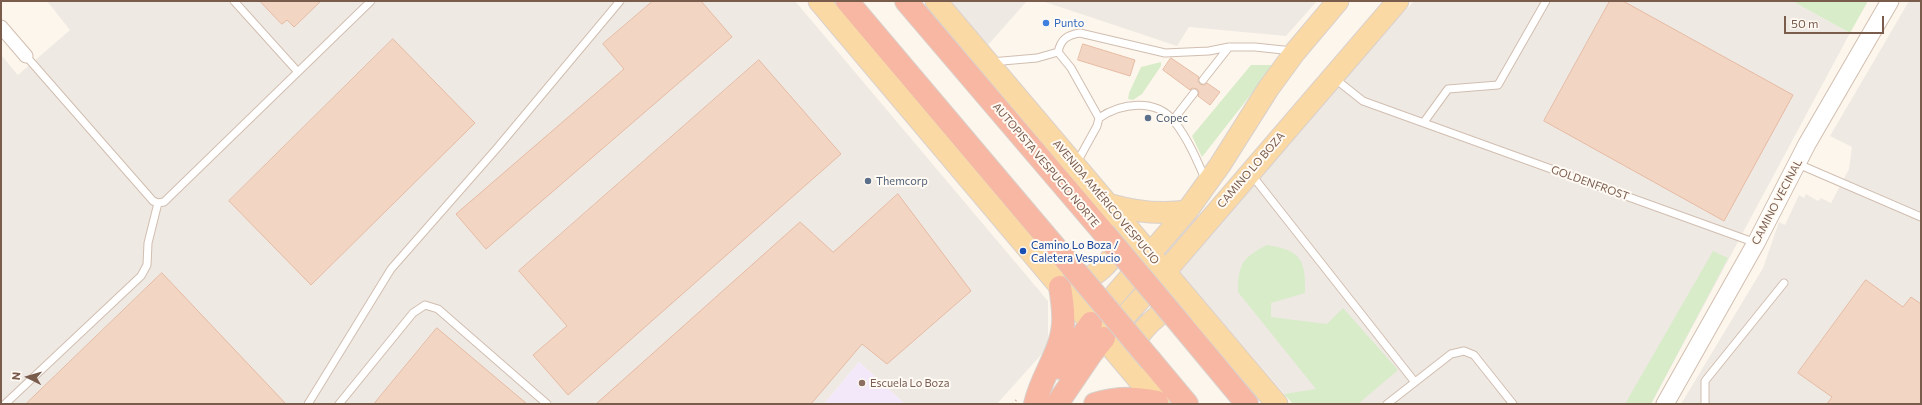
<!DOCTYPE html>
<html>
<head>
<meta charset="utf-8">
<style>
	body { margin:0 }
	#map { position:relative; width:1922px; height:405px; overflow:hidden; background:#fdf6ec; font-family:Commissioner,sans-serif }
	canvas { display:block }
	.frame { position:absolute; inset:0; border:2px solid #7a5c4d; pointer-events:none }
	.north { position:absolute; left:8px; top:357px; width:40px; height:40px; -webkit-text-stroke:3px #fffaf3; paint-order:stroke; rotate:275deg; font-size:11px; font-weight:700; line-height:16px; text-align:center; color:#7a5c4d }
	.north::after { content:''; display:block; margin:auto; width:14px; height:18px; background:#7a5c4d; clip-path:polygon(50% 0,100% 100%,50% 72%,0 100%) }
	.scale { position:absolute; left:1784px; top:16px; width:100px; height:18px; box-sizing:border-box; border:2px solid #7a5c4d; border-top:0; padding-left:5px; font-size:12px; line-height:14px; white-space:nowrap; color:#7a5c4d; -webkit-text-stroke:3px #fffaf3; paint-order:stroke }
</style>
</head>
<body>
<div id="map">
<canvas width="1922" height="405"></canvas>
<div class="frame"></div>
<div class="north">N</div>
<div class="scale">50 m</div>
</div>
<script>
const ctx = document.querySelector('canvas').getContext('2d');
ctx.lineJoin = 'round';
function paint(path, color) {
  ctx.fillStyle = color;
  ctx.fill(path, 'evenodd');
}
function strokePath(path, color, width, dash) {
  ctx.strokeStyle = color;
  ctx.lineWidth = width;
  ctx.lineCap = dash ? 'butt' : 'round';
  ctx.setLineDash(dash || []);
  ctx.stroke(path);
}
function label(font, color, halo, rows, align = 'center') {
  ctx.font = font + ' Commissioner,sans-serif';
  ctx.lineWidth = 4;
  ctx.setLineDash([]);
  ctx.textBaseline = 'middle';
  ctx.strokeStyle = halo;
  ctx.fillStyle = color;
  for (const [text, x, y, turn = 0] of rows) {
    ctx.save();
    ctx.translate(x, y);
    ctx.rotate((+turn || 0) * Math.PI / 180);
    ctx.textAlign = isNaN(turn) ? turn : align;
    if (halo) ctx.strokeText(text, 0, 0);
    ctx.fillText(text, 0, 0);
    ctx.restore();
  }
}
paint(new Path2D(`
	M47,1H795L1048,301V347L997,404H905L859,362L824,404H1V55L18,75L70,30Z
	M950,1H1027L988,45Z
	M1042,1H1317L1286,36L1189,27L1177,46Z
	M1414,1H1792L1850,33L1651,404H1293L1180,272L1324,100Z
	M1909,1H1921V404H1681L1763,268L1779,222L1785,225L1799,195L1804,198L1806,194L1818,201L1821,198L1831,203L1849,169L1852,147L1830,136Z`), '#efe9e4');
paint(new Path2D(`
	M859,362L905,404H824Z`), '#f3e8fa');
paint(new Path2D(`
	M1792,1H1868L1850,33Z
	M1161,62V66L1142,94L1133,100L1128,99L1129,93L1141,67Z
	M1251,65H1274L1202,157L1192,136Z
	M1267,245C1301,250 1306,260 1305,293L1271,303V317L1327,324L1343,308L1398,370L1358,404H1293L1284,394L1316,389L1238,292C1238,264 1242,258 1267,245Z
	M1713,251L1728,258L1651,404H1625Z`), '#d8ecc9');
const building = new Path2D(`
	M260,1H321L294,27L287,20L282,24Z
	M653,1H701L732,37L486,249L456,214L624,69L603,44Z
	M1610,1H1623L1793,95L1724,221L1544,121Z
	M393,39L475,123L311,285L229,201Z
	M1083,44L1135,60L1130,76L1078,60Z
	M1171,58L1199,77L1198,81L1200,84L1204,85L1207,83L1220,92L1210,105L1198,96L1199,92L1197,89L1192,88L1190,90L1163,70Z
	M759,60L841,154L568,395L533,355L567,326L519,271Z
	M898,194L971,291L887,364L862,344L811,404H596L800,222L833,252Z
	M162,273L286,404H26Z
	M1866,280L1903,307L1911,297L1921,304V404H1827L1832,397L1798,373Z
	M437,328L527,404H374Z`);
paint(building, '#f3d5c3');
strokePath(building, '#e6bba3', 1);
const service = new Path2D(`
	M234,1L298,72
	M1058,52C1061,39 1067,35 1080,33L1165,53L1209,51L1229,47H1255L1293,51
	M1058,52L1071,68L1099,118
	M26,56L153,201L158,203L164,202L371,1
	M991,62L1037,58L1058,52
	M1334,78L1363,101L1756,243
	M1203,80L1229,47
	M1173,120L1194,93
	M1424,122L1448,89L1498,85L1546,1
	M1076,164L1097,126L1099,118C1121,103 1155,98 1174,121C1188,139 1197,160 1206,181
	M1798,164L1921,217
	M1251,174L1414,381
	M5,404L141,276L147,265L148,243L158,203
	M308,404L391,269L498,147L620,1
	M339,404L413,313L425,305L438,309L547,404
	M1387,404L1451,354L1464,351L1474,355L1513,404
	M1705,404V381L1784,283`);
const minor = new Path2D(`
	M1,27L26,56`);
const tertiary = new Path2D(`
	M1665,404L1756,243L1807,144L1890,1`);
const primary = new Path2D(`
	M819,1L1159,404
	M936,1L1277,404
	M1108,204C1135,212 1159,215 1187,211
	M1067,285C1094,281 1117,260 1124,232
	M1094,319L1187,211L1220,165L1268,89L1295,52L1338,1
	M1108,335L1165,272L1398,1
	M1128,358C1137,331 1158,311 1185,301`);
const motorway = new Path2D(`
	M847,1L1072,267
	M906,1L1104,233
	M1183,327L1247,404
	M1151,361L1187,404
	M1060,368L1091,323
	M1035,404C1041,376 1061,353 1063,324C1064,312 1062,299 1060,287
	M1057,404L1091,354L1104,338
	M1095,404C1116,397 1135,397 1157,402`);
strokePath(service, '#d1beb0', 9);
strokePath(minor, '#d1beb0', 15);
strokePath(tertiary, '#d1beb0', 19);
strokePath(primary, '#dad1cd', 23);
strokePath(motorway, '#dad1cd', 24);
strokePath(new Path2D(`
	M1013,404L1018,398`), '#d9b8a5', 2.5, [1, 3]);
strokePath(service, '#fff', 7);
strokePath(minor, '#fff', 13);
strokePath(tertiary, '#fff', 17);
strokePath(primary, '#fbd9a5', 21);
strokePath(motorway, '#f7b7a3', 22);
const motorwayBridge = new Path2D(`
	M1104,233L1183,327
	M1072,267L1151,361`);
strokePath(motorwayBridge, '#dad1cd', 24, []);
strokePath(motorwayBridge, '#f7b7a3', 22);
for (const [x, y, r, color] of [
	[1046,23,4,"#3f7fe0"],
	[1148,118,4,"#5c6f8a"],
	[868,181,4,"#5c6f8a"],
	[1023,251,4,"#1a4fb4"],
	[862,383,4,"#8d6e63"]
]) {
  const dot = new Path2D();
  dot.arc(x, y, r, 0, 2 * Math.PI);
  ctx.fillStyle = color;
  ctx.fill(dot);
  strokePath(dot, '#fffaf3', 1.5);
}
label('11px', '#366cbe', '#fffaf3', [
	["Punto",1054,23]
], 'left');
label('11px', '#4e5e75', '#fffaf3', [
	["Copec",1156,118],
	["Themcorp",876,181]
], 'left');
label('11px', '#7a5c4d', '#fffaf3', [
	["AUTOPISTA VESPUCIO NORTE",1046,165,50],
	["CAMINO LO BOZA",1251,170,-49],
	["GOLDENFROST",1590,183,20],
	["AVENIDA AMÉRICO VESPUCIO",1106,202,50],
	["CAMINO VECINAL",1777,202,-62]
]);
label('11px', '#164399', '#fffaf3', [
	["Camino Lo Boza /",1031,245],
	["Caletera Vespucio",1031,258]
], 'left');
label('11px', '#785e54', '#fffaf3', [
	["Escuela Lo Boza",870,383]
], 'left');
</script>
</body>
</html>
